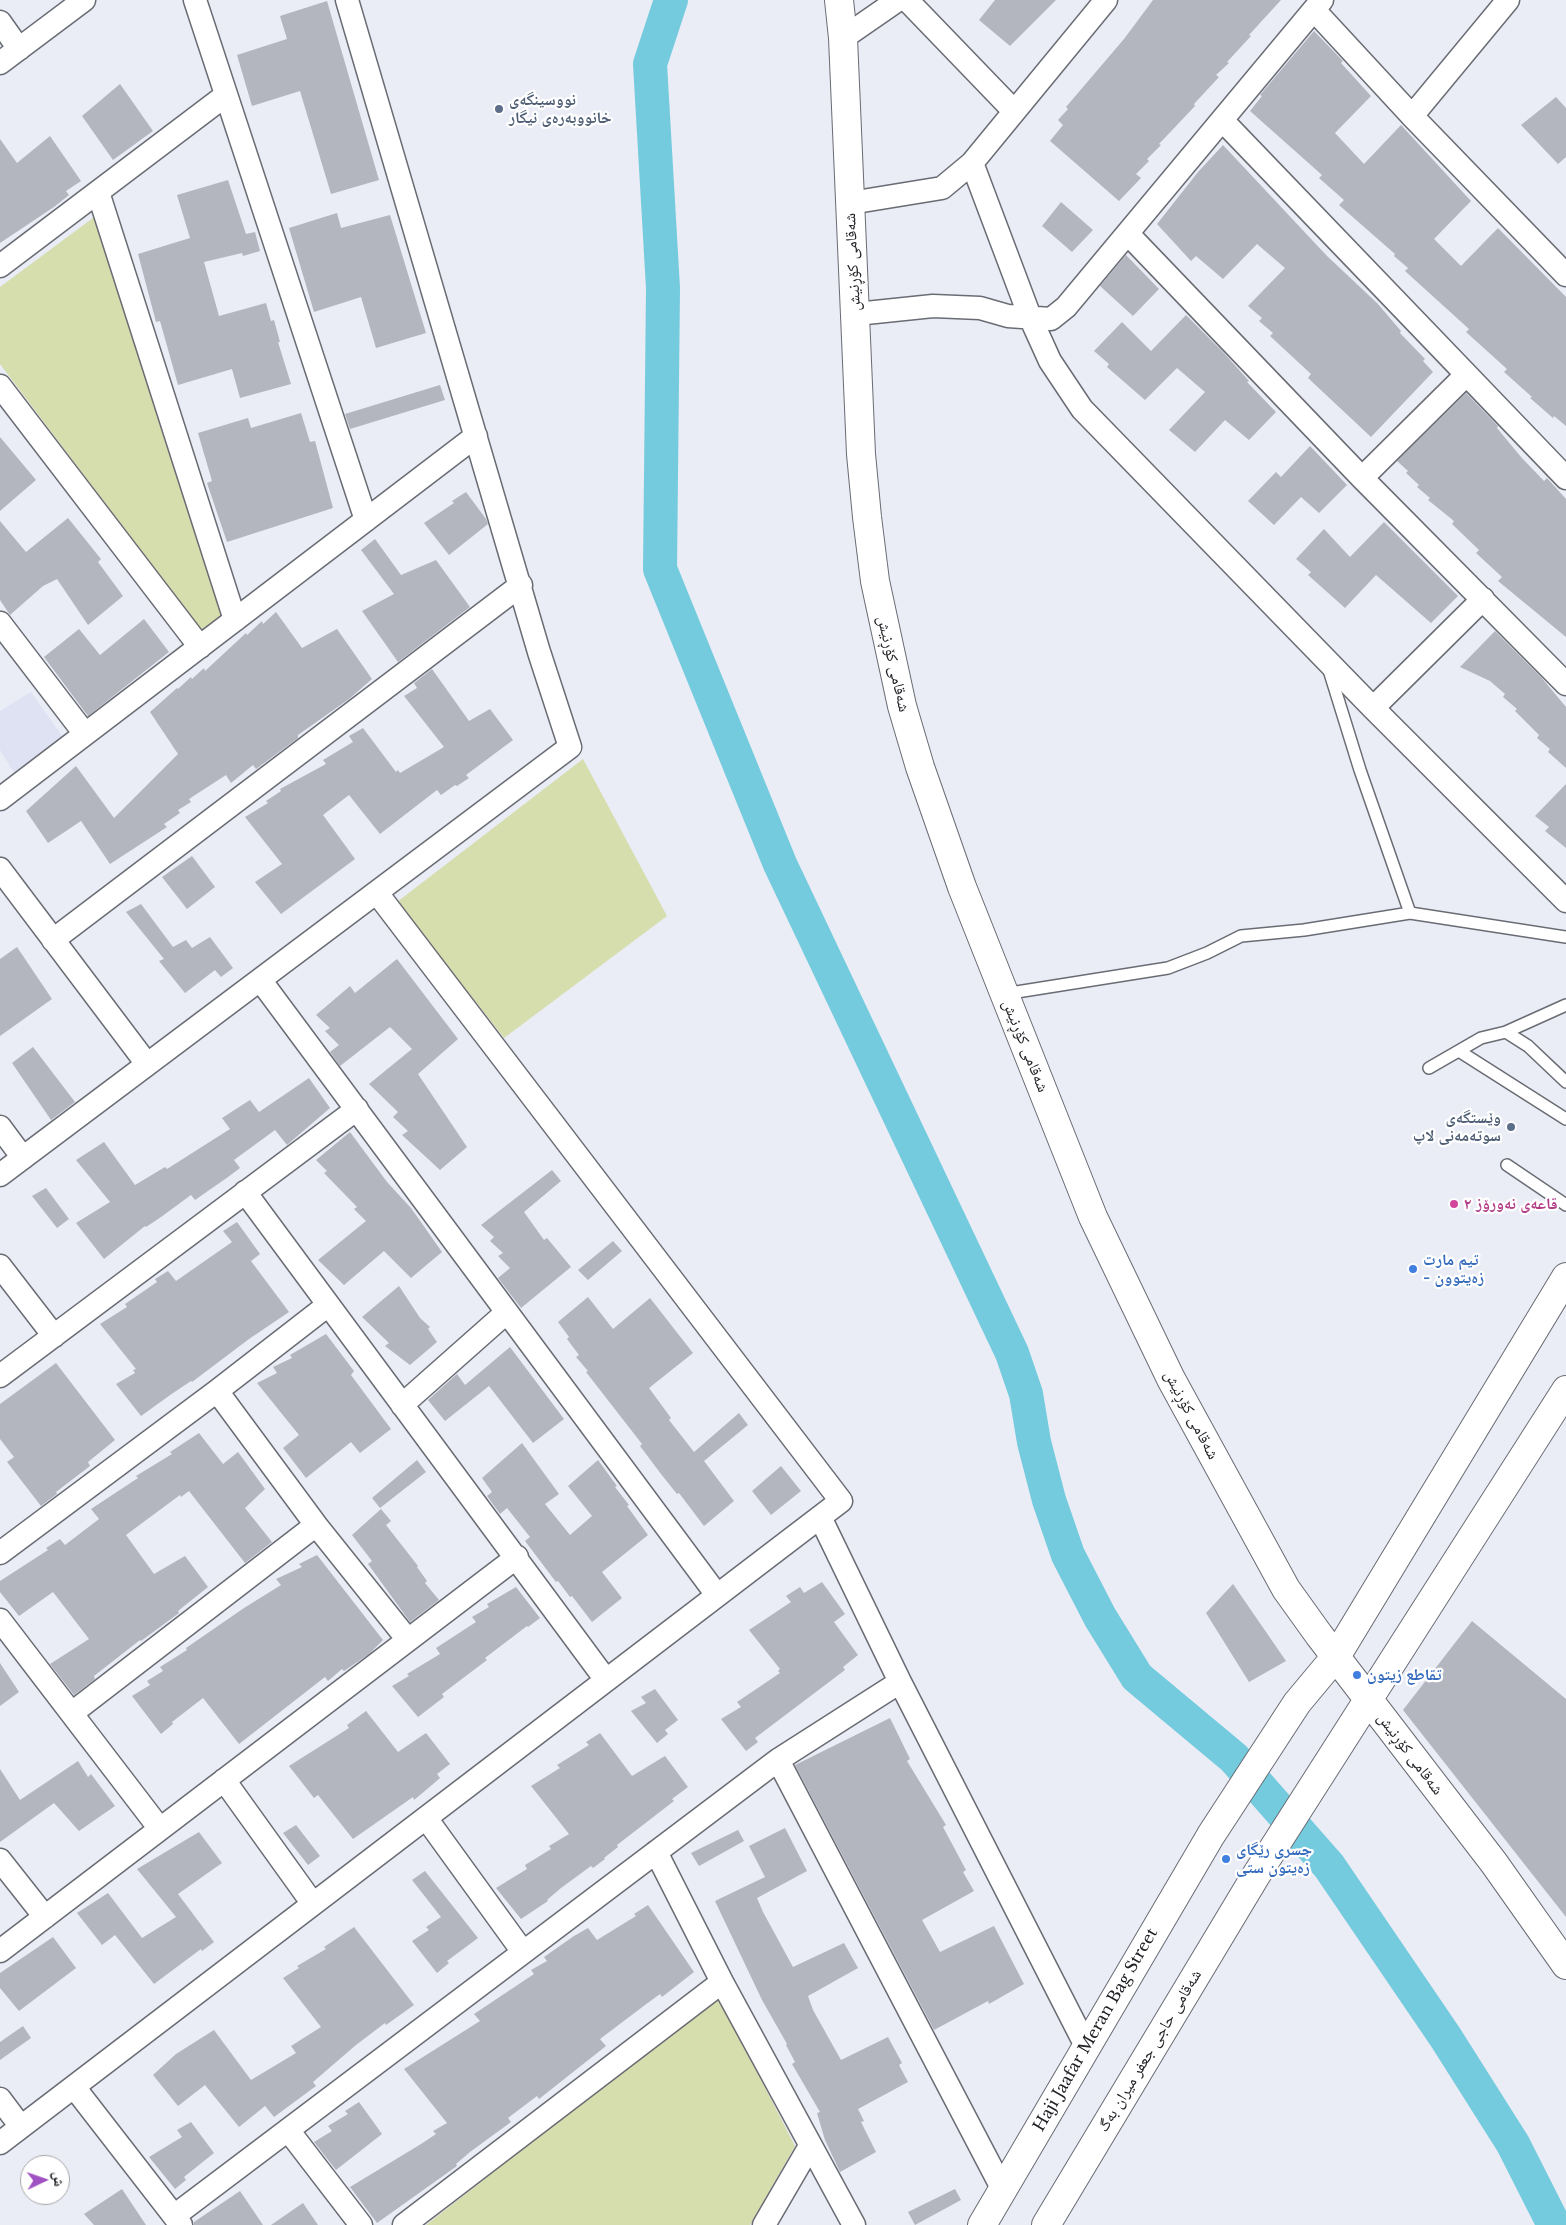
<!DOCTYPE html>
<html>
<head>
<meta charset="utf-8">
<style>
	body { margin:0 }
	#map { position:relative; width:1566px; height:2225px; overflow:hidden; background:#eaecf6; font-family:"Libre Baskerville","Noto Naskh Arabic",serif }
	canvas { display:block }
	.north { position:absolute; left:20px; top:2155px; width:50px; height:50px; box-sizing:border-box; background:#fff; border:1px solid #a6a7a8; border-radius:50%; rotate:87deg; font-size:14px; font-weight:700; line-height:20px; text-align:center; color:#212226 }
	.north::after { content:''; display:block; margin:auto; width:18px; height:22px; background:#a051c2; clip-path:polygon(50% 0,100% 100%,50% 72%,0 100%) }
</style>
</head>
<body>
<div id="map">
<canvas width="1566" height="2225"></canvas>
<div class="north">ش</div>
</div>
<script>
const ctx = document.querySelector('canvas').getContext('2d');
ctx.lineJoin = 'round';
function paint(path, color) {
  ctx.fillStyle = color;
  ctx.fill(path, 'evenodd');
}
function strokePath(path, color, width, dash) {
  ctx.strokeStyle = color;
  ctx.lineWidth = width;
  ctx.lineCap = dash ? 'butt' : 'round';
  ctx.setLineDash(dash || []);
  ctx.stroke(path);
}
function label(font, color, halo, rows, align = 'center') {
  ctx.font = font + ' "Libre Baskerville","Noto Naskh Arabic",serif';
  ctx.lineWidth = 4.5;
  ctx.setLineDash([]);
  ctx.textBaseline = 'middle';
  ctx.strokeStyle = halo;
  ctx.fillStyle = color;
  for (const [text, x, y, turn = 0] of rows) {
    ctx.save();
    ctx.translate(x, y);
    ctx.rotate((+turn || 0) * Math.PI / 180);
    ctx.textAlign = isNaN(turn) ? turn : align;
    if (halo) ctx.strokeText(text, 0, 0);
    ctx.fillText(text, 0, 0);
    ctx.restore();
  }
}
paint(new Path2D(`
	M31,692L65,740L16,776L0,750V711Z`), '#dee2f3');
paint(new Path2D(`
	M97,215L229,616L201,636L107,506L0,364V287Z
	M583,759L667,916L504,1038L397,902Z
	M718,1996L795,2146L750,2225H426Z`), '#d6deae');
strokePath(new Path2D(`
	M671,0L650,64L663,288L660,569L780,864L1012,1353L1026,1394L1034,1442L1049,1500L1068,1555L1100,1617L1137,1677L1234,1758L1329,1866L1446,2038L1513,2144L1554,2225`), '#74cbdd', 34);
paint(new Path2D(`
	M995,0H1056L1010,46L979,20Z
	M1153,0H1281L1249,35L1251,36L1227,62L1229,63L1216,75L1219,77L1194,104L1195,106L1159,144L1161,145L1147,159L1149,161L1136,174L1141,178L1119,201L1050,141L1063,125L1058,120L1068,109L1066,107L1124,39Z
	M327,1L379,180L331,194L300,91L252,106L237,55L287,39L280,16Z
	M1314,31L1343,61L1341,63L1371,96L1335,133L1364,164L1401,125L1471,201L1434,239L1461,266L1498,228L1566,297V426L1554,416L1553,418L1530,398L1532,397L1504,372L1507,369L1466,332L1469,329L1405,271L1408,268L1394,256L1395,254L1339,205L1344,200L1319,178L1322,175L1250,111L1262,96L1260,95Z
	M120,84L153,131L113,160L82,116Z
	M1556,97L1566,108V157L1558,164L1521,125Z
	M50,136L81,181L66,191L69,195L54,207L0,243V139L17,163Z
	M1223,145L1327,256L1377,303L1401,331L1400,333L1425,359L1423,361L1433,372L1371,437L1308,378L1311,374L1270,336L1273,333L1259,321L1262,318L1248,306L1285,268L1257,244L1223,279L1196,256L1191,261L1157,224L1198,172Z
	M228,180L246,234L255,232L260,251L243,256L242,253L204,262L219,316L266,303L271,321L274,320L280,342H278L291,384L240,398L232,369L178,385L160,321L156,322L138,254L190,238L177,195Z
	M1061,202L1093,230L1072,252L1042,226Z
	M337,213L341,228L390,215L426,333L376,348L361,297L314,312L289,228Z
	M1126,255L1159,289L1133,316L1100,286Z
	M1186,315L1223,352L1249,381L1247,382L1276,412L1249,440L1225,420L1195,452L1169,430L1205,392L1177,368L1145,400L1107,367L1109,364L1094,351L1122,322L1151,351Z
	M440,385L445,400L350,429L345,414Z
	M1466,393L1498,426L1497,428L1521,457L1544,481L1547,478L1566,499V637L1498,581L1502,577L1476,553L1479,550L1452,524L1454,521L1428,500L1430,498L1417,487L1419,485L1406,473L1408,471L1397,461Z
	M301,413L310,442L315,441L333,508L227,542L207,483L212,481L198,433L248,418L251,428Z
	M0,437L36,480L0,511Z
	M1310,446L1347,485L1319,513L1301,497L1274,525L1248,501L1276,472L1281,477Z
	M466,492L486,519L488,524L449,555L424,523L454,503L452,501Z
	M68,518L101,559L98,562L123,596L88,625L57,579L43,586L10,615L0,600V521L26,552Z
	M1384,522L1458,596L1431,623L1376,575L1345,608L1308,575L1311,572L1296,559L1324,529L1350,557Z
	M375,539L401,575L436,560L470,607L398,662L362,611L394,594L361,550Z
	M276,612L302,648L337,629L372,679L349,699L298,735V738L256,769L253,765L231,783L226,775L189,799L191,802L178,810L180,813L164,824L167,827L110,864L81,821L48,843L26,811L76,766L114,818L178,754L150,712L177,688L178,689L191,677L192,679L204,668L205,671L246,633L247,635L262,621L263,624Z
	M144,619L169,652L88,716L44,657L79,629L100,655Z
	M1495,631L1541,677L1566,707V768L1548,752L1550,749L1537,738L1539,735L1515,711L1517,709L1503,697L1505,694L1490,681L1460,667Z
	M432,669L469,721L490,709L513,740L466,775L469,778L457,786L455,785L441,795L437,790L380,834L349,795L323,815L355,859L281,914L255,882L282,864L245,817L268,803L266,801L281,791L280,789L326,764L323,760L353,742L349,736L363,728L396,772L398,770L400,773L444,747L404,696L417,688L414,683Z
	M1566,784V848L1545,831L1549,827L1535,816Z
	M192,856L215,887L187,909L162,877Z
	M141,904L173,947L186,940L192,948L210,937L233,968L221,977L215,970L185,993L159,961L164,959L126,912Z
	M17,947L52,999L0,1036V959Z
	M397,959L458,1039L418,1074L467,1147L440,1170L402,1135L408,1131L393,1117L398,1112L369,1084L412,1049L390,1027L340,1066L330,1052L339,1045L325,1031L330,1028L316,1015L350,986L355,993Z
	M33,1047L75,1102L51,1120L12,1063Z
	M309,1078L330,1108L287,1145L275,1130L234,1160L240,1168L228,1177L195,1200L191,1195L161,1217L146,1227L145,1226L104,1259L76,1223L110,1202L76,1160L104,1142L135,1185L165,1167L167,1169L230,1129L222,1118L250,1100L259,1112Z
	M350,1132L387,1182L411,1208L442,1252L411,1278L384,1251L344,1285L318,1260L366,1221L354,1209L357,1207L324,1173L327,1171L316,1160Z
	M552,1170L561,1181L524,1212L544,1240L547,1238L571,1267L521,1308L498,1278L510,1268L498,1256L503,1253L490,1241L494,1237L481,1225Z
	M46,1188L69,1219L57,1228L32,1196Z
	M237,1222L260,1254L251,1261L289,1312L249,1339L192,1382L191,1381L173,1393L141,1416L116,1384L135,1373L133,1370L136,1369L100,1324L127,1307L125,1304L157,1282L155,1279L168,1271L176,1281L232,1242L223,1231Z
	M613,1241L622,1251L588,1280L578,1270Z
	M399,1286L420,1318L430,1327L428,1329L437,1342L410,1365L385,1346L389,1343L362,1317Z
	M588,1297L613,1329L650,1298L693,1353L649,1388L671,1418L669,1420L694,1452L739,1413L748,1425L704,1461L734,1501L704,1526L679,1493L677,1494L661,1474L640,1446L642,1444L586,1372L588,1371L576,1357L579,1355L567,1339L569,1337L558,1322Z
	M326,1334L354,1371L351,1375L391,1429L360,1453L351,1442L306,1478L283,1448L299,1435L257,1383L277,1373L273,1367L292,1358L290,1355Z
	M510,1347L564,1419L533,1443L489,1386L445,1421L428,1400L457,1374L465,1385Z
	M56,1363L115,1440L88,1462L90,1466L56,1492L57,1494L41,1506L7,1462L14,1457L0,1439V1404Z
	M199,1433L223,1464L238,1452L265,1489L245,1508L272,1542L245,1563L189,1491L181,1497L180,1495L126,1535L154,1574L185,1556L208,1587L178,1611L179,1613L141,1641L140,1640L94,1676L95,1679L74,1695L50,1664L89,1639L53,1592L19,1616L0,1592V1581L48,1550L46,1548L60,1539L65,1545L99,1519L91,1509L138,1478L136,1476L172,1454L170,1452Z
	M522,1443L559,1494L545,1504L570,1535L592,1516L568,1486L598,1460L617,1486L615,1487L629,1505L627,1506L648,1535L602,1572L622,1598L592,1622L572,1596L570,1597L558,1581L556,1582L525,1541L530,1537L507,1508L500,1514L487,1496L492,1492L482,1478Z
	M417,1460L426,1472L380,1508L372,1498Z
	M781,1466L801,1491L771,1515L752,1491Z
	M381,1509L391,1521L386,1525L418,1566L417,1567L427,1581L425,1583L439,1600L410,1622L368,1564L372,1561L352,1535Z
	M317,1555L383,1640L369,1654L344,1671L342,1669L328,1681L325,1677L239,1744L203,1698L172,1722L173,1724L161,1734L132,1696L150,1685L147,1681L163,1671L160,1667L187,1650L186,1648L244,1608L281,1585L276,1579L302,1567L299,1564Z
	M822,1582L845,1614L834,1622L858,1655L843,1667L845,1670L755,1738L758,1742L746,1751L721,1719L741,1707L737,1702L780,1673L778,1671L780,1669L749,1630L791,1602L786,1596L800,1587L804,1593Z
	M1233,1584L1286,1661L1249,1682L1206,1613Z
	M516,1587L540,1618L528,1627L527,1626L485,1658L487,1660L442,1694L444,1697L418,1717L392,1686L409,1676L407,1674L440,1654L436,1648L476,1622L472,1617L489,1607L487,1604Z
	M1472,1621L1566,1699V1917L1403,1710Z
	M0,1663L19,1692L0,1706Z
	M655,1689L678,1720L665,1730L668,1734L657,1743L631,1711L646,1703L641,1697Z
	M366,1711L398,1752L426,1733L450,1764L437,1774L440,1778L426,1790L414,1800L413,1797L353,1839L318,1795L314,1798L289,1766L349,1728L347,1725Z
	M890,1718L910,1759L907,1761L946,1825L943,1827L966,1870L963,1872L974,1891L922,1920L940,1952L994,1926L1024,1984L989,2004L988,2001L934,2030L795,1765Z
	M600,1733L632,1776L665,1756L688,1787L672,1799L674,1801L617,1845L618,1847L604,1858L605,1859L593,1868L591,1866L561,1888L547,1900L548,1901L521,1919L496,1888L527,1869L525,1865L551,1849L549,1846L569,1834L531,1786L560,1768L557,1765L589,1745L586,1742Z
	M78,1761L88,1777L91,1774L115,1806L79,1831L54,1803L0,1842V1769L20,1800Z
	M296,1825L320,1856L308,1865L283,1833Z
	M785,1828L807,1871L757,1898L763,1912L793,1967L844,1943L858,1968L808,1996L813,2010L841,2060L888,2037L902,2063L899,2065L908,2082L858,2109L864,2121L861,2122L876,2152L840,2172L825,2140L817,2113L820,2112L792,2064L795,2062L786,2045L787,2044L762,2000L715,1901L765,1877L749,1846Z
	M738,1830L744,1841L699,1866L691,1853Z
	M199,1832L222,1863L178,1894L214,1942L202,1951L201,1949L154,1984L115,1935L102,1945L77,1913L108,1893L142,1938L176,1917L137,1869Z
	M425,1871L478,1938L447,1961L449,1963L437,1973L412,1941L429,1930L426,1927L441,1917L412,1880Z
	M648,1905L694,1972L662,1997L660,1994L645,2005L600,2039L606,2046L539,2099L537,2096L508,2118L511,2122L470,2152L456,2164L457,2166L377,2223L350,2187L421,2144L436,2134L433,2131L447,2123L404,2069L480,2021L474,2014L534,1974L531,1970L547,1961L544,1957L574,1936L588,1928L597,1940L636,1916L634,1914Z
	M354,1927L414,2005L386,2025L385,2023L356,2045L313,2082L316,2086L274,2117L265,2106L239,2127L205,2085L178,2106L153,2075L176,2054L214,2030L251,2080L296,2053L291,2046L321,2027L283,1978L299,1968L297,1966L326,1949L324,1947Z
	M53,1937L76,1968L19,2011L0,1988V1973Z
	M23,2026L31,2038L0,2060V2042Z
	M359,2102L382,2134L336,2170L314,2142L332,2131L328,2126L348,2114L345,2111Z
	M191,2122L214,2153L184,2177L186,2180L175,2189L149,2157L182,2137L177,2130Z
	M122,2189L146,2225H94L84,2214Z
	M955,2189L961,2200L915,2225L908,2212Z
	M240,2191L263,2225H194V2222Z
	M303,2203L318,2225H271Z`), '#b3b5bf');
const lane = new Path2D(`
	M1329,670L1360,770L1410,913
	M1004,994L1168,968L1207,953L1241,936L1304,930L1410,913L1566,937
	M1506,1032L1566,1005
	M1459,1051L1566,1119
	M1429,1068L1481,1038L1506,1032L1528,1046L1566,1082
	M1507,1165L1566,1205`);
const street = new Path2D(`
	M195,0L366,520
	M907,0L1013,110
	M1314,10L1412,116L1566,275
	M0,22L19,49
	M843,38L898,0
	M0,63L84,0
	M1412,116L1508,0
	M1222,120L1566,478
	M972,163L1030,317L1050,361L1082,409L1373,708L1566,901
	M98,192L235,620
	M850,203L942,188L972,163L1106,0
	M1128,234L1362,478L1566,684
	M0,266L226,95
	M856,314L933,306L980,308L1008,316L1051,319L1066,307L1322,0
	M0,386L200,647
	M1362,478L1466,375
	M0,623L85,734
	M1373,708L1483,599
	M0,799L476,436
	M0,869L147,1064
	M53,940L521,585
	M261,981L717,1595
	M0,1127L23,1158
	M0,1175L570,747L539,652L347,0
	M245,1192L606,1680
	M0,1266L54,1336
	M0,1376L357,1109
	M217,1391L316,1525L408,1640
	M402,1405L507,1312
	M820,1517L900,1682L1086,2046
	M0,1553L217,1391L328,1305
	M0,1620L160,1829
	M72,1713L316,1525
	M778,1760L1003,2190
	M224,1780L313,1904
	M426,1818L523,1952
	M656,1852L722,1982L854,2225
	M0,1860L45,1917
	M0,1951L517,1557
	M74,2087L181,2225
	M0,2099L21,2127
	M288,2130L361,2225
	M0,2143L841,1501L377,893
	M174,2216L778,1760L900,1682
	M404,2225L722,1982
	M764,2225L810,2146`);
const secondary = new Path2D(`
	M839,0L843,38L861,454L867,517L875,581L902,706L920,767L962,887L1093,1217L1171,1379L1286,1589L1319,1635L1494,1863L1566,1965
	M982,2225L1211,1835L1297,1703L1337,1655L1566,1277
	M1046,2225L1255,1877L1566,1390`);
strokePath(lane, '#6a6c74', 14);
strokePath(street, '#6a6c74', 25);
strokePath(secondary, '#6a6c74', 30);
strokePath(lane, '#fff', 11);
strokePath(street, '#fff', 22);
strokePath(secondary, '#fff', 28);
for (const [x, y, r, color] of [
	[499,109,5,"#5c6f8a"],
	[1511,1127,5,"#5c6f8a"],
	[1454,1204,5,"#d1479c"],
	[1413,1269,5,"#3f7fe0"],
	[1357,1675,5,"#3f7fe0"],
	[1226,1859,5,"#3f7fe0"]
]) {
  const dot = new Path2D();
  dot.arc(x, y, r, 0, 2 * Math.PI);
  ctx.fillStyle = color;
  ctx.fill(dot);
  strokePath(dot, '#fff', 2);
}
label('bold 16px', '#4e5e75', '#fff', [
	["نووسینگەی",509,100],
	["خانووبەرەی نیگار",509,118],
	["وێستگەی",1501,1118,"right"],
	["سوتەمەنی لاپ",1501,1136,"right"]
], 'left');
label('16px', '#212226', '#fff', [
	["شەقامی کۆڕنیش",853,262,-93],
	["شەقامی کۆڕنیش",893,664,77],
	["شەقامی کۆڕنیش",1025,1046,68],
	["شەقامی کۆڕنیش",1191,1415,62],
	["شەقامی کۆڕنیش",1410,1754,53],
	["Haji Jaafar Meran Bag Street",1096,2030,-60],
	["شەقامی حاجی جعفر میران بەگ",1150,2051,-59]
]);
label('bold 16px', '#b23c85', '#fff', [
	["قاعەی نەورۆز ٢",1464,1204]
], 'left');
label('bold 16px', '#366cbe', '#fff', [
	["تیم مارت",1423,1260],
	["- زەیتوون",1423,1278],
	["تقاطع زيتون",1367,1675],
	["جسری رێگای",1236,1850],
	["زەیتون ستی",1236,1868]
], 'left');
</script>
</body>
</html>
